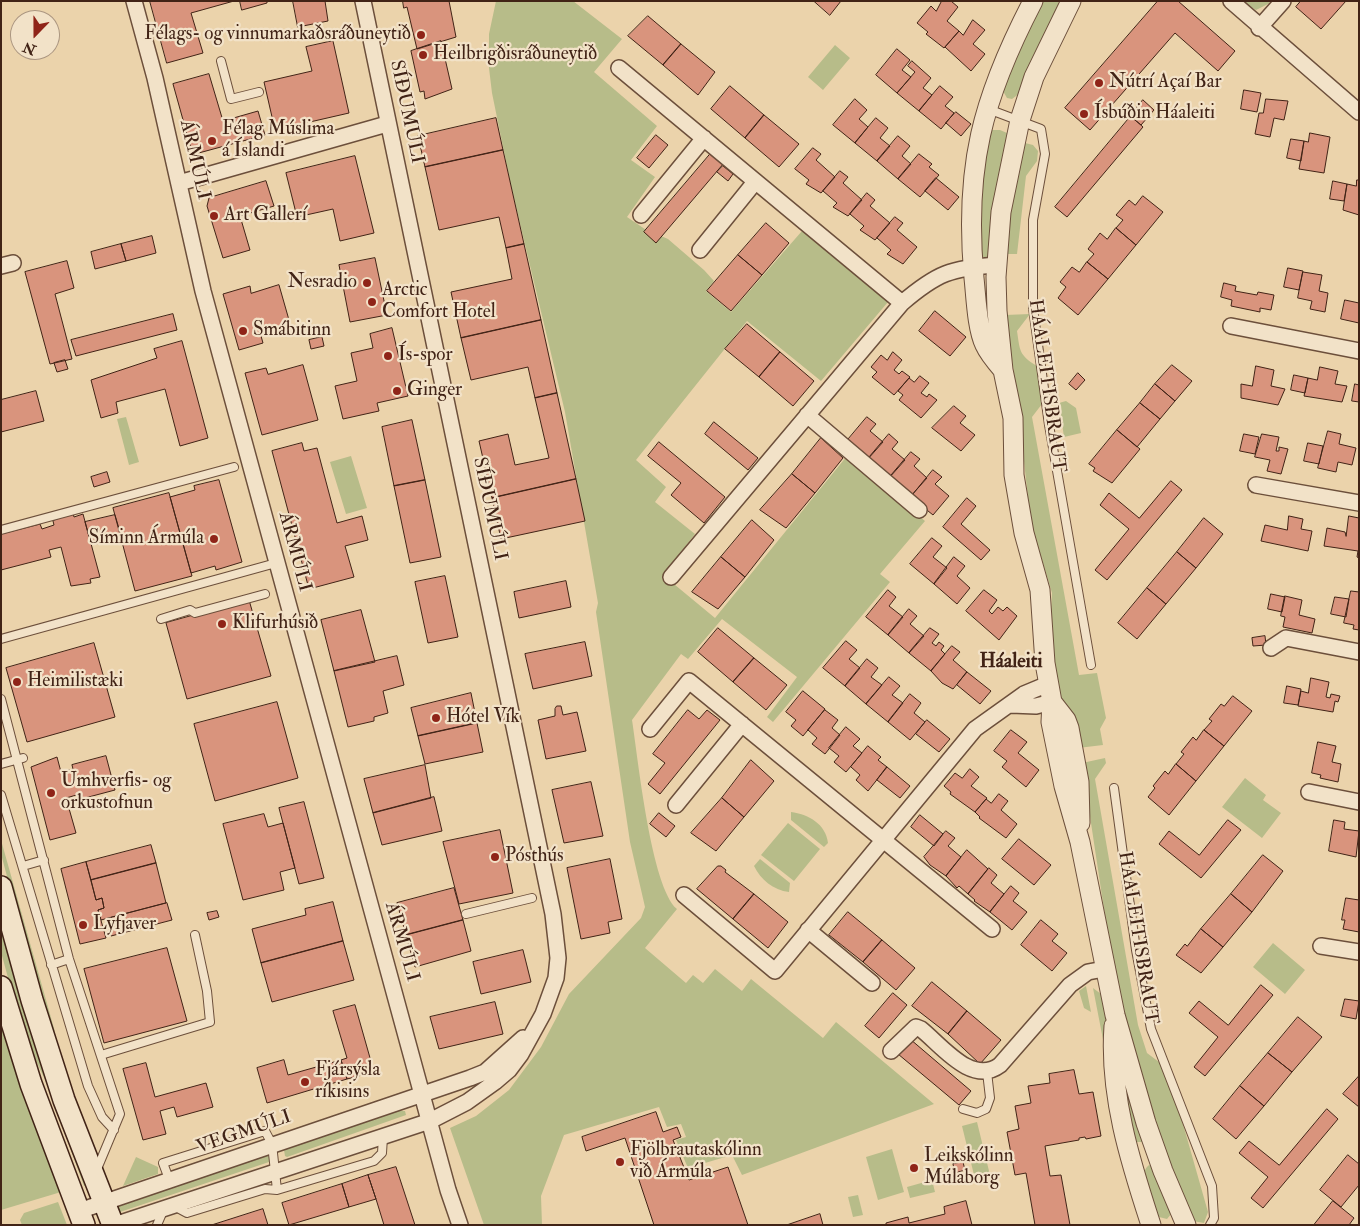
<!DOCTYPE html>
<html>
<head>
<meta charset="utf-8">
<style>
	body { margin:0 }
	#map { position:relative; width:1360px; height:1226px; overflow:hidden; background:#ebd3ab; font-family:"IM FELL Double Pica",serif }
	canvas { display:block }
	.frame { position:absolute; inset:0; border:2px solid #412316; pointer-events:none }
	.north { position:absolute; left:10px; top:10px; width:50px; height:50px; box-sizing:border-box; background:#f2e2c8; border:1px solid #ab9681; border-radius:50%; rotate:202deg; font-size:14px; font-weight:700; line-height:20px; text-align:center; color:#412316 }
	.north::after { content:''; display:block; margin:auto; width:18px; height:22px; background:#8f2418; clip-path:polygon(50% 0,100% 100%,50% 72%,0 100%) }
</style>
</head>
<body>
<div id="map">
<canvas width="1360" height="1226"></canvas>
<div class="frame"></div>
<div class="north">N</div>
</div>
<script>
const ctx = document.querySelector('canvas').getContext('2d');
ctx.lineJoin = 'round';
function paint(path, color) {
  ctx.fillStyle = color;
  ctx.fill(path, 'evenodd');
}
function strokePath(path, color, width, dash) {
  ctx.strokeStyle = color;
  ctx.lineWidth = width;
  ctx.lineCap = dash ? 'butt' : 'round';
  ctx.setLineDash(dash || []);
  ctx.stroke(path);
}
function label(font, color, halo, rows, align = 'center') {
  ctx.font = font + ' "IM FELL Double Pica",serif';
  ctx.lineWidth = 4.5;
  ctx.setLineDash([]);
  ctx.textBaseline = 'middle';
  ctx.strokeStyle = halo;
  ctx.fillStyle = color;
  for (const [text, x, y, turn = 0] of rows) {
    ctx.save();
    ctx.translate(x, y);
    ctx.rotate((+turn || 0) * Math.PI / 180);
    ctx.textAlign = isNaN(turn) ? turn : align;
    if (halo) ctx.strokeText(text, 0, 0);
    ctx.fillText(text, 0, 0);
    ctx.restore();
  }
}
paint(new Path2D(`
	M496,1H573L622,39L594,72L657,126L631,160L655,177L627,217L658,238L661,236L668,239L704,270L714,281L706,291L731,312L802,231L888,302L821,381L747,321L636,460L666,487L655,502L695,534L663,575L715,618L847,456L925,521L880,574L890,582L773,722L767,717L797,677L722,619L688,659L681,654L632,720C638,758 651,887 677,909L645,948L686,983L693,975L703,983L715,969L742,991L751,979L823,1038L836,1022L934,1104L742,1175L732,1155L688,1168L676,1140L686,1137L681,1124L667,1127L659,1107L564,1135L541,1196L542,1225H484L450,1128L476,1116L509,1090L541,1047L569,994L641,918L645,907L630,842L596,612L598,603L565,412L511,186L492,93L489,68V34Z
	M1042,1H1059L1056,13L1020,93L1012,99L1007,98L1003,91L1007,79Z
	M1241,1H1267L1270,3L1256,10Z
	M835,45L850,58L823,90L808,77Z
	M991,130H1000L1007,133L1008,142L989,257H983L977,253L980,161Z
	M1025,143L1033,145L1038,151L1037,161L1026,176L1017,254H1002L1013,168Z
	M1030,314L1017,331C1020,351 1019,355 1037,366L1042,404L1032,417L1079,675L1097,673L1106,718L1100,729L1103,745L1078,748L1058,697L1050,634L1052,593L1033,530L1029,506L1023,453V431L1005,315Z
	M1066,401L1076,408L1081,433L1064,437L1059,403Z
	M126,417L139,462L129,465L117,419Z
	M351,456L367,508L346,514L330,462Z
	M1105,758L1106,763L1095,779L1138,1025L1147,1053L1163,1065L1177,1103L1208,1212L1204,1223L1193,1221L1187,1213L1135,1071L1108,936L1082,763Z
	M1245,778L1266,795L1263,800L1281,813L1262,838L1222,807Z
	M791,812C808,814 826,824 828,843L824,847L791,820Z
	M788,823L820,849L794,881L761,855Z
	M1,840L50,1014L55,1032L45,1016L41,1003L1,854Z
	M760,859L790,883L789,892C773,890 761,880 754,866Z
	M1,915L87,1185L84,1186L46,1082L23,1033L1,952Z
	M1273,943L1305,970L1285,994L1253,967Z
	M1086,986L1091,1012L1084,1008L1079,991Z
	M1093,988L1101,994L1108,1026L1106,1055Z
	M1,1014L45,1153L61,1192L1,1210Z
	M1123,1065L1145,1137L1143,1142H1137L1120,1093Z
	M397,1111H405L406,1115L287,1157L285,1156L284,1150L288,1147Z
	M977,1122L990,1175L975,1179L962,1126Z
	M892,1149L904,1192L878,1200L866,1157Z
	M265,1155H269L271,1160L269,1162L117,1213L115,1208L120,1205Z
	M136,1157L158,1167V1174L123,1186Z
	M1149,1165L1155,1167L1172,1213L1167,1219L1159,1217C1153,1204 1135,1176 1149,1165Z
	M932,1180L935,1192L910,1198L907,1187Z
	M858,1195L863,1215L853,1217L848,1197Z
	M58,1202L67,1225H22L20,1220L24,1213Z`), '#b7bc89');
const building = new Path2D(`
	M150,1H234L191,13L203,53L167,63Z
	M240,1H267V3L242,10Z
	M293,1H325L328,21L298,27Z
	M403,1H449L456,37L417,49L407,7L404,8Z
	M814,1H841L830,15Z
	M942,1H951L958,7L947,21L959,31L944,48L926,34L928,32L917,23L931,6L936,11Z
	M1158,1H1178L1235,51L1218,71L1175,33L1090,130L1065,108Z
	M1301,1H1346L1321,29L1296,7Z
	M648,16L681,44L663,65L628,36Z
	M973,20L985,30L973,44L985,54L971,71L945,47L959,31L963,35Z
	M333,41L349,113L275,130L264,82L312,71L306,47Z
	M441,41L452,89L425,99L424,91L420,92L411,51Z
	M681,44L715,72L698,95L663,65Z
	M897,49L910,60L902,70L911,77L897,93L876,75Z
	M912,61L931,78L923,88L932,95L919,111L897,93L915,72L908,66Z
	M209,74L223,121L258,111L265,135L195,154L192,152L173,84Z
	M730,86L764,115L745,138L711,109Z
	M940,86L953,97L945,106L954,113L941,129L919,111Z
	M1244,90L1261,93L1257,112L1241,109Z
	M855,99L867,110L859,119L868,127L855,143L833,125Z
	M1266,99L1288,101L1284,120L1274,118L1270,137L1255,134L1259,113H1263Z
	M1143,100L1154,110L1141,125L1130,116Z
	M956,112L971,124L961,136L946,123Z
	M764,115L799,144L779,167L745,138Z
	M1131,116L1143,127L1067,217L1055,207Z
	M496,118L503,150L425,167L418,136Z
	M876,118L888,128L880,138L890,146L877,161L855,143Z
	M1310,133L1330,137L1324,173L1299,169L1304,141L1308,142Z
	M656,135L668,145L649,168L637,158Z
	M898,136L910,146L902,156L911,164L898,179L877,161Z
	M1291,139L1304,141L1301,161L1287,158Z
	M813,148L821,154L816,160L835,177L821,193L806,184L809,180L795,169Z
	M503,150L524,244L506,248L499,217L439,230L425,167Z
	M712,152L724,163L656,243L644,232Z
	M919,154L932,164L929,167L939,175L920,197L898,179Z
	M355,156L374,233L340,241L333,209L297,217L286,173Z
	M723,166L733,174L728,181L717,172Z
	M840,171L848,177L843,183L862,200L848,216L833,207L837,203L823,191Z
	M936,178L959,197L948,210L925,191Z
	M1357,180H1359V215L1343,210L1347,184L1356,186Z
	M266,181L274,206L240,216L250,250L223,258L207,206L209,198Z
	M1333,181L1347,184L1344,201L1330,199Z
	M867,193L875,200L870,206L890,223L875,240L860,230L864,226L850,214Z
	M1143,196L1163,212L1136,245L1116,228L1123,220L1116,215L1129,200L1135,205Z
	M895,217L903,223L897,230L917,247L903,264L887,254L891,250L877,238Z
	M766,223L789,243L762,275L738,255Z
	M1116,228L1136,245L1108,279L1087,262L1094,254L1088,249L1100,233L1107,239Z
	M152,236L156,253L126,261L121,244Z
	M121,244L126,261L95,269L91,252Z
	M524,244L541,320L461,338L451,292L512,279L506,248Z
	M738,255L762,275L731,311L707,291Z
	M375,258L387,315L350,322L339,265Z
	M67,261L74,288L55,294L72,359L50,364L25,272Z
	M1087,262L1108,279L1078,315L1058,298L1066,287L1060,282L1072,267L1079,272Z
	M1288,268L1303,271L1299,290L1284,287Z
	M1303,272L1322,275L1319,291L1328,293L1325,312L1310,309L1312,301L1298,298Z
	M1224,283L1236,286L1235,291L1257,295L1258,292L1274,295L1271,310L1260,308V312L1231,306L1232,300L1221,297Z
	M279,285L291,327L261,336L263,343L239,350L223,294L250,286L251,293Z
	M1345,300L1359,303V323L1341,319Z
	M935,311L966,337L950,356L919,331Z
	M173,314L177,330L76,356L71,340Z
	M541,320L557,393L535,398L528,367L471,380L461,338Z
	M747,324L780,352L759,377L725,349Z
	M392,328L408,396L377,403L379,411L343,419L335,386L357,381L351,353L373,348L370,334Z
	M322,337L324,346L311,349L309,340Z
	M182,341L208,438L180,446L165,389L116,402L118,413L101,418L91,380L157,358L154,349Z
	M780,352L814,381L793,406L759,377Z
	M893,352L902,360L894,370L899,374L902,371L910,377L894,395L872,377L877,372L871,367L881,355L887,360Z
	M65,360L68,369L57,372L54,363Z
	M303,365L318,420L262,435L245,373L266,368L268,374Z
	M1172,365L1192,381L1175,401L1155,384Z
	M1256,366L1274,370L1271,386L1285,389L1278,405L1241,398V384L1252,386Z
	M1320,367L1338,371L1335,384L1347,386L1342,402L1304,396L1308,378L1317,380Z
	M1078,373L1085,380L1076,390L1069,384Z
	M1294,375L1308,378L1305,393L1291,390Z
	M920,376L929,383L921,393L927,397L929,394L937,400L921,418L899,400L903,395L898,391L909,378L914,382Z
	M1155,384L1175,401L1160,419L1140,403Z
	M1355,384L1359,385V402L1352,401Z
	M36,391L44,421L1,432V400Z
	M557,393L576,479L492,498L479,441L508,434L515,465L549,458L535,398Z
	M1140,403L1160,419L1137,447L1117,430Z
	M954,406L966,416L960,423L975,435L961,451L932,428Z
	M867,417L876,424L870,431L883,442L867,460L846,442Z
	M412,420L425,480L394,486L382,427Z
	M714,422L758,458L748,470L705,434Z
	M1117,430L1140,449L1112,483L1093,471L1095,468L1089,464Z
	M1328,431L1341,434L1339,444L1356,448L1352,465L1338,462L1336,472L1318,468Z
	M889,434L898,442L892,449L905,460L889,478L867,460Z
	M1244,434L1259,437L1255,454L1240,451Z
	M1262,434L1279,437L1276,451H1279V447L1288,449L1281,474L1267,471L1270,460L1255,457Z
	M821,438L843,458L815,493L792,474Z
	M659,442L725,497L704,523L671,495L681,483L648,456Z
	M302,443L304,451L317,448L337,523L362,516L368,540L345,546L354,577L309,589L272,451Z
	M1308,443L1323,446L1319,464L1304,461Z
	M911,452L920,459L914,466L927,478L910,497L889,478Z
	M933,470L942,477L935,484L949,496L933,515L911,497Z
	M107,472L110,482L94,487L91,477Z
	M792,474L815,493L786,528L760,510Z
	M576,479L585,521L501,539L492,498Z
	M219,480L242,562L216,570L215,566L191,573L170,497L195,490L194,486Z
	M425,480L441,557L410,563L394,486Z
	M1171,481L1182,490L1107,580L1095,570L1129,529L1100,505L1109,493L1139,518Z
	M169,493L192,576L135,591L113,508Z
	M967,498L976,506L961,524L990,550L981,560L943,527Z
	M73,513L74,517L83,514L100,577L90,579L91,583L71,586L61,547L49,550L51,557L1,570V534L40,524L42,529L54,525L53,521Z
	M115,515L123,542L91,544L85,522Z
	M1289,516L1303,519L1301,529L1312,531L1308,551L1261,541L1265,525L1287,530Z
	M1349,516L1359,518V558L1357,557L1358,551L1324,546L1327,528L1345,532L1346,536Z
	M1204,518L1223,534L1196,568L1177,552Z
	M752,520L774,540L745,577L721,557Z
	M932,538L942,546L933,557L947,568L934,584L910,564Z
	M1177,552L1196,568L1166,604L1147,588Z
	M721,557L745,577L718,609L692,592Z
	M954,557L965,566L957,576L970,588L957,604L934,584Z
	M445,576L458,637L428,643L415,582Z
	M566,581L571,607L519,618L514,592Z
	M1147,588L1166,604L1137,639L1118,623Z
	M888,590L896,597L889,606L903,617L888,635L866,617Z
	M984,590L997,600L989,611L992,614L998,607L1003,611L1007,607L1017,616L999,640L966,611Z
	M1351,591L1359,592V630L1353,629L1354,625L1344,623Z
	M1271,594L1285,597L1282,612L1268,609Z
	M1285,596L1302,600L1299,615L1315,619L1312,633L1283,627L1285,617L1281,616Z
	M1335,597L1349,599L1346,617L1331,614Z
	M249,600L271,676L187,699L166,623Z
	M909,609L917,616L910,624L924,636L909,653L888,635Z
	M361,610L375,662L334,671L321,620Z
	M718,628L754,658L733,682L698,652Z
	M930,628L939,634L932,643L936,646L939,642L944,646L941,650L945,654L931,671L909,653Z
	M1265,636L1266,645L1253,646L1252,638Z
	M846,641L857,650L849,659L860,668L845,686L823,668Z
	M585,642L592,676L533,689L525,654Z
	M94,643L115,717L27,742L6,668Z
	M952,646L960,652L953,660L967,672L953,689L942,683L931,671Z
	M397,656L404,685L383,691L388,713L374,717V721L348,727L334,671Z
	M754,658L787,685L766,710L733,682Z
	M867,659L878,668L871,677L882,685L866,704L845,686Z
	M967,672L991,691L980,704L957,685Z
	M889,677L900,686L892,695L903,703L888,722L866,704Z
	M1311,678L1329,682L1326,697L1330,698L1331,694L1340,696L1338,702L1335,701L1333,712L1298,706L1301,691L1308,693Z
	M1287,686L1301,689L1298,705L1284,703Z
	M803,691L825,709L803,736L791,726L796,720L786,712Z
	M471,693L477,723L418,736L411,708Z
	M910,694L921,703L914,713L925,722L910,740L888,722Z
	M1233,696L1252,711L1224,746L1204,730L1212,721L1209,719L1221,704L1224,706Z
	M277,702L298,778L215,801L194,724Z
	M557,706H561L563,715L577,712L586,751L546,759L538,720L555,716V709Z
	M688,710L699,719L707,710L720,720L660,794L648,784L665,763L653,754Z
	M825,710L838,720L832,728L840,735L825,754L812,744L817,738L808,730Z
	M927,720L950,739L939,752L916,734Z
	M477,723L483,752L425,764L418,736Z
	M846,727L860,739L853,746L862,753L846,772L834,762L839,756L829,748Z
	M1011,730L1027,742L1018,753L1039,770L1026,787L1002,767L1007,761L994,751Z
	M1204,730L1224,746L1196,781L1176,764L1184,754L1181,752L1193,737L1196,740Z
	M1318,742L1336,746L1332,762L1341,764L1338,782L1320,778L1321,775L1312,773Z
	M868,746L881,757L878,760L887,767L868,791L856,780L860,775L851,767Z
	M106,756L115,790L81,799L80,794L66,798L76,833L50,840L31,767L57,757L61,772L73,769L72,765Z
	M751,760L774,781L744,817L722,798Z
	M1176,764L1196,781L1169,815L1148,797L1155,788L1153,786L1165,771L1168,774Z
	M425,765L431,798L373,813L364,779Z
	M887,767L910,786L900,798L877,780Z
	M970,769L979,777L971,786L987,798L975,812L950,794L951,792L944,786L955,773L962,778Z
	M591,782L603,836L564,843L552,790Z
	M999,794L1008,801L1001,810L1017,824L1006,838L979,818L980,817L975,812L986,799L991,803Z
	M434,797L442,831L382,845L373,813Z
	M722,798L744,817L716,851L691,833Z
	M304,802L324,878L299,884L279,808Z
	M659,813L675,826L666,837L650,824Z
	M264,814L268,827L283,823L295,868L280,872L284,890L243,900L223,824Z
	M920,815L943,834L934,846L911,827Z
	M1228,820L1241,830L1201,878L1159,844L1169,831L1199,855Z
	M1334,820L1345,822L1344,829L1359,831L1356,857L1329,851Z
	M500,830L513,893L459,904L443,842Z
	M946,831L955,838L948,846L961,857L946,876L930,865L924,857Z
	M1019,839L1051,865L1034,885L1002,859Z
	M151,845L156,863L91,880L86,862Z
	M967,850L988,869L968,894L959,886L957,888L946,876Z
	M1263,855L1283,871L1252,912L1231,894Z
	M610,859L622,919L608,922L610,933L581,939L567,868Z
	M86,862L96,900L102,898L104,908L98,910L106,938L80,944L61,869Z
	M156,863L166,903L101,920L98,910L104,908L102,898L96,900L91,880Z
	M718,866H721L726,870L725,872L754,894L733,919L697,889Z
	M989,868L997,875L991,883L1004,894L990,912L974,901L975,900L968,894Z
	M1011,886L1019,893L1013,901L1027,912L1012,930L990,912Z
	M454,888L463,920L406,935L397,903Z
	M754,894L788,922L768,948L733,919Z
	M1231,894L1252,912L1223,947L1201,929Z
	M1346,898L1359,900V932L1343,929L1345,920H1342Z
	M333,902L343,941L261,963L252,929L306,915L305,909Z
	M167,903L172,920L111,936L106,919Z
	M217,911L219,917L209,920L207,913Z
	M848,912L882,940L863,962L829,935Z
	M463,920L471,951L415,967L406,935Z
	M1041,920L1058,934L1052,941L1067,953L1052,971L1021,945Z
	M1201,929L1223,947L1201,973L1176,955L1185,944L1187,946Z
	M882,940L915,968L896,990L863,962Z
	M343,941L354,980L272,1002L261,963Z
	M167,948L187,1021L104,1043L84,969Z
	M523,950L531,982L481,994L473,962Z
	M932,982L967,1011L948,1034L912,1006Z
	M1261,985L1273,995L1205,1076L1194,1067L1218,1037L1189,1013L1199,1001L1228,1025Z
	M893,993L907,1005L879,1038L865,1026Z
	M1345,999L1359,1001L1356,1019L1341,1016Z
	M495,1002L503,1034L439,1049L430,1017Z
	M355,1005L374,1072L347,1079L341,1060L347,1058L333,1011Z
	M967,1011L1001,1040L980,1064L948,1034Z
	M1298,1017L1322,1037L1292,1072L1268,1053Z
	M910,1039L971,1091L959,1105L898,1054Z
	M1268,1053L1292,1072L1264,1106L1240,1086Z
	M284,1060L288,1075L341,1060L347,1079L267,1103L257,1068Z
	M146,1063L155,1097L206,1083L213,1107L177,1117L174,1107L160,1111L166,1134L143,1140L123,1069Z
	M1074,1070L1079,1094L1093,1092L1101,1136L1086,1139L1085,1137L1079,1138V1140L1045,1146L1050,1176L1061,1175L1070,1225H1035L1026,1173L1015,1175L1007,1132L1019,1129L1015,1106L1031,1103L1028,1086L1050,1083L1049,1074Z
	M1359,1076V1107L1343,1094Z
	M1240,1086L1264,1106L1236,1139L1213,1119Z
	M1327,1109L1338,1119L1263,1208L1251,1198L1268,1177L1239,1153L1249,1141L1279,1165Z
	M656,1112L663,1132L677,1127L681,1137L673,1140L689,1180L728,1167L748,1225H654L625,1138L586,1151L582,1137Z
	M1348,1155L1359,1164V1185L1341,1207L1320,1190Z
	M963,1162L965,1170L955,1173L953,1164Z
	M396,1167L415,1225H384L376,1199L368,1175Z
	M368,1175L376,1199L349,1207L342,1184Z
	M342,1184L349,1207L289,1225L282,1203Z
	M966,1201L972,1225H886V1223L908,1217L909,1223L945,1214L944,1207Z
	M1333,1201L1354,1218L1349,1225H1314Z
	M263,1209L268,1225H212Z
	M820,1214L823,1225H787Z`);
paint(building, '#d9947d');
strokePath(building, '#412316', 1);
const service = new Path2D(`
	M221,61L231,99L259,92
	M988,109L1041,129L1045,154L1033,220V308L1049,425L1091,665
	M1,530L234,467
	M161,619L190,610L195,613L265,594
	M1,639L276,563
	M1,699L69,959L120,1114L97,1169
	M1,764L23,758
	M1114,788L1136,950L1151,1029L1212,1186L1214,1218L1210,1225
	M1,795L88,1086L102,1117L114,1130
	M23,866L44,860
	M466,914L532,898
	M51,965L69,959
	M101,1055L210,1022L207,991L195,935
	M963,1109L977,1113L986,1109L990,1098L987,1072
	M169,1179L163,1163L265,1131L272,1144L277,1190
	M174,1206L187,1213L265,1189L277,1190L374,1161L382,1153L383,1137
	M157,1225L163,1211`);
const minor = new Path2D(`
	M134,1L155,78L203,291L448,1190L460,1225
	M1231,1L1359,112
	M1259,28L1283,1
	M619,68L902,303
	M179,183L387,124
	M641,215L704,138
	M700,250L755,182
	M1,266L13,263
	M1231,326L1359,351
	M807,415L919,510
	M1256,485L1359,503
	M671,577L902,303C937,273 951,268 997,265
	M1271,648L1286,638L1359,652
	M1011,705L1036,706L1052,702
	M650,729L689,681L992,929
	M1309,792L1359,802
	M676,805L742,724
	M684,895L775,971L975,729L1024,694L1048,684
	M808,930L872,983
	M1321,946L1359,952
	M891,1051L916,1027L921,1029C942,1046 972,1086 1000,1065L1070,985L1088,972L1104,969
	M79,1211L470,1078L485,1072L523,1038
	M114,1225L430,1121L467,1102L495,1082L509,1070L521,1054L543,1014L556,978L558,958L553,914L363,1`);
const tertiary = new Path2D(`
	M1071,1L1034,77L1020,120L1001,212L996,277L997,311L1003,370L1013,418L1014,475L1024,533L1040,590L1045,663L1052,702L1051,722L1064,786L1080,842L1115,1015L1146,1123L1163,1171L1186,1225
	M1003,370C996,362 989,354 985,345C977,329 976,296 974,278C964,167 982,99 1033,1
	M1052,702L1066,720L1069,728L1079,782L1080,823
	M1114,1026C1109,1094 1130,1161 1151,1225`);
const secondary = new Path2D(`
	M1,887L32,1000L64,1100L113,1225
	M1,987L31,1084L84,1225`);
strokePath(service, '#6c4f3b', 10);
strokePath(minor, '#6c4f3b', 18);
strokePath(tertiary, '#6c4f3b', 21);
strokePath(secondary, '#412316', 24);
strokePath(service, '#f2e2c8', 8);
strokePath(minor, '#f2e2c8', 15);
strokePath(tertiary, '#f2e2c8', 19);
strokePath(secondary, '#f2e2c8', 21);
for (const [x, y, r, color] of [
	[421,35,5,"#8f2418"],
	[423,55,5,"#8f2418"],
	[1099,83,5,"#8f2418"],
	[1084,114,5,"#8f2418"],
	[212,141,5,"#8f2418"],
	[214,216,5,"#8f2418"],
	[367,283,5,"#8f2418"],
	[372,302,5,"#8f2418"],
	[243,331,5,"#8f2418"],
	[388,356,5,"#8f2418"],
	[397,391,5,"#8f2418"],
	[214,539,5,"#8f2418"],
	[222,624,5,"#8f2418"],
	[17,682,5,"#8f2418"],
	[436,718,5,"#8f2418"],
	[51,793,5,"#8f2418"],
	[495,857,5,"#8f2418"],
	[83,925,5,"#8f2418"],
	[305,1082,5,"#8f2418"],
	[620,1162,5,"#8f2418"],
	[914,1168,5,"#8f2418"]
]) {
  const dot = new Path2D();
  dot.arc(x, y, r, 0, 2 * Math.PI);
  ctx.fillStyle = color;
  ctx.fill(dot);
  strokePath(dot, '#f2e2c8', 2);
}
label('19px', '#412316', '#f2e2c8', [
	["Félags- og vinnumarkaðsráðuneytið",411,35,"right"],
	["Heilbrigðisráðuneytið",433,55],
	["Nútrí Açaí Bar",1109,83],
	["Ísbúðin Háaleiti",1094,114],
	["Félag Múslima",222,130],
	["á Íslandi",222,152],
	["Art Gallerí",224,216],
	["Nesradio",357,283,"right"],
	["Arctic",382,291],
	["Comfort Hotel",382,313],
	["Smábitinn",253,331],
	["Ís-spor",398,356],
	["Ginger",407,391],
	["Síminn Ármúla",204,539,"right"],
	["Klifurhúsið",232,624],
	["Heimilistæki",27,682],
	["Hótel Vík",446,718],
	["Umhverfis- og",61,782],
	["orkustofnun",61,804],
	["Pósthús",505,857],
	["Lyfjaver",93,925],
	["Fjársýsla",315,1071],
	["ríkisins",315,1093],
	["Fjölbrautaskólinn",630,1151],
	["við Ármúla",630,1173],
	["Leikskólinn",924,1157],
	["Múlaborg",924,1179]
], 'left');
label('19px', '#412316', '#f2e2c8', [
	["SÍÐUMÚLI",406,112,78],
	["ÁRMÚLI",194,160,77],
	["HÁALEITISBRAUT",1046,386,82],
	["SÍÐUMÚLI",489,509,78],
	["ÁRMÚLI",294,552,75],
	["HÁALEITISBRAUT",1137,938,81],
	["ÁRMÚLI",401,942,74],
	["VEGMÚLI",244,1133,-19]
]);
label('bold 20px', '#412316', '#f2e2c8', [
	["Háaleiti",1011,663]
]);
</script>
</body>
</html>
